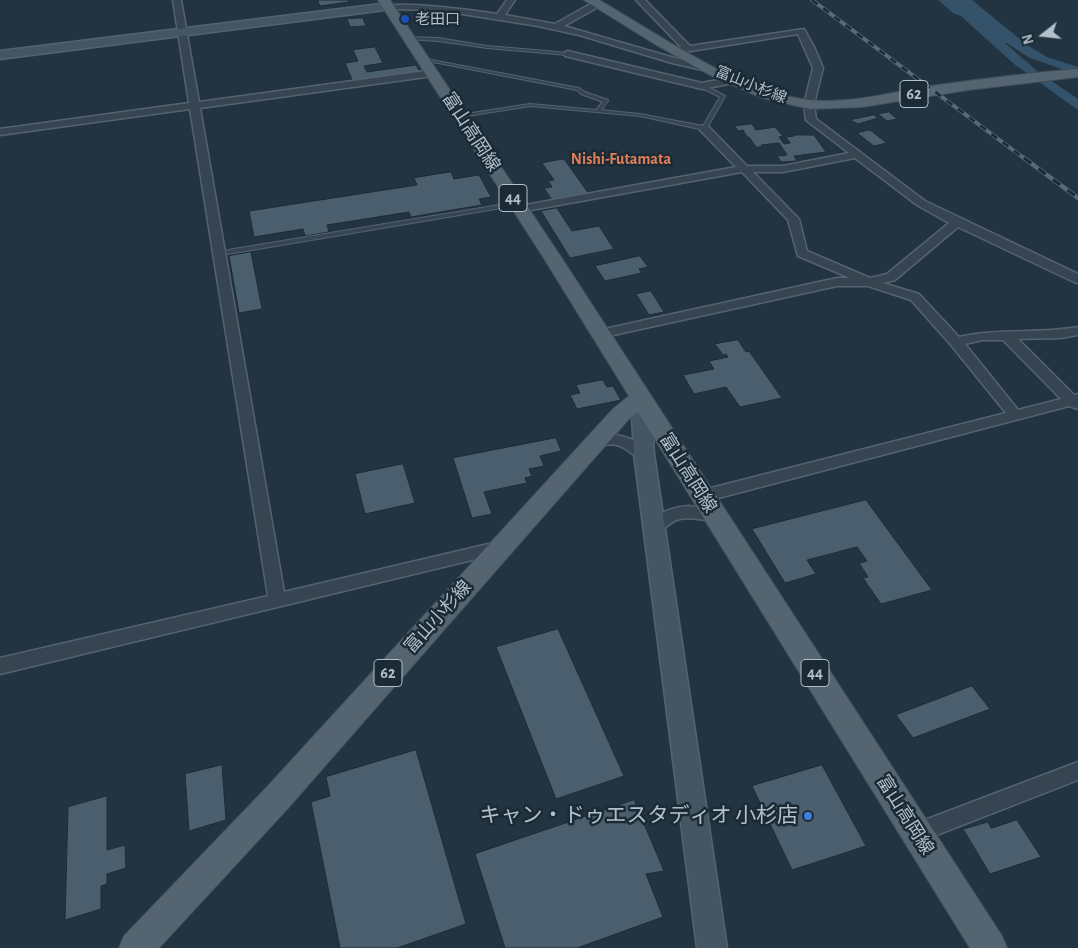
<!DOCTYPE html>
<html>
<head>
<meta charset="utf-8">
<style>
	body { margin:0 }
	#map { position:relative; width:1078px; height:948px; overflow:hidden; background:#223441; font-family:"Alegreya Sans",sans-serif }
	canvas { display:block }
	.north { position:absolute; left:1018px; top:10px; width:50px; height:50px; -webkit-text-stroke:4px #1b2b36; paint-order:stroke; rotate:254deg; font-size:14px; font-weight:700; line-height:20px; text-align:center; color:#b3c0cc }
	.north::after { content:''; display:block; margin:auto; width:18px; height:22px; background:#b3c0cc; clip-path:polygon(50% 0,100% 100%,50% 72%,0 100%) }
</style>
</head>
<body>
<div id="map">
<canvas width="1078" height="948"></canvas>
<div class="north">N</div>
</div>
<script>
const ctx = document.querySelector('canvas').getContext('2d');
ctx.lineJoin = 'round';
function paint(path, color) {
  ctx.fillStyle = color;
  ctx.fill(path, 'evenodd');
}
function strokePath(path, color, width, dash) {
  ctx.strokeStyle = color;
  ctx.lineWidth = width;
  ctx.lineCap = dash ? 'butt' : 'round';
  ctx.setLineDash(dash || []);
  ctx.stroke(path);
}
function label(font, color, halo, rows, align = 'center') {
  ctx.font = font + ' "Alegreya Sans","Noto Sans JP",sans-serif';
  ctx.lineWidth = 5;
  ctx.setLineDash([]);
  ctx.textBaseline = 'middle';
  ctx.strokeStyle = halo;
  ctx.fillStyle = color;
  for (const [text, x, y, turn = 0] of rows) {
    ctx.save();
    ctx.translate(x, y);
    ctx.rotate((+turn || 0) * Math.PI / 180);
    ctx.textAlign = isNaN(turn) ? turn : align;
    if (halo) ctx.strokeText(text, 0, 0);
    ctx.fillText(text, 0, 0);
    ctx.restore();
  }
}
paint(new Path2D(`
	M938,0H972L1027,45L1047,57L1078,67V75L1028,57L1007,43H1005L1037,71L1078,99V110L1014,64L961,16L954,14Z`), '#34536a');
const building = new Path2D(`
	M318,0H348L349,2L320,6Z
	M363,18L366,26L350,27L347,19Z
	M375,47L383,63L364,66L367,72L416,65L420,72L353,82L345,63L358,61L353,50Z
	M889,112L897,119L887,121L878,114Z
	M874,115L878,118L858,124L850,120Z
	M752,124L756,130L775,127L783,136L779,137L784,144L790,143L786,137L794,136L793,135H814L826,152L794,156L797,161L781,162L777,156L787,155L779,143L761,145L762,147H756L749,137H747L743,130L738,131L735,126Z
	M870,130L887,143L874,146L857,133Z
	M564,159L589,194L552,200L544,188L552,187L548,181L554,180L542,163Z
	M451,172L454,179L479,175L491,197L479,199L482,205L411,217L409,212L327,225L329,232L305,236L303,229L254,237L249,211L417,185L414,178Z
	M557,208L572,231L599,226L614,249L570,258L541,211Z
	M251,252L262,309L239,313L229,256Z
	M640,256L648,267L639,269L642,273L605,281L595,266Z
	M651,291L664,312L649,315L636,294Z
	M738,340L746,352L749,351L782,398L740,407L726,387L694,394L683,375L714,369L709,361L728,357L726,354L723,355L715,344Z
	M603,380L607,387L613,386L621,400L577,409L570,395L580,393L576,385Z
	M556,438L561,451L540,456L544,466L529,469L532,476L525,478L527,483L484,492L492,514L472,518L453,458Z
	M403,464L415,503L365,514L355,474Z
	M866,500L932,590L881,604L863,578L868,577L859,563L867,561L857,547L807,560L816,574L785,583L752,529Z
	M558,629L624,776L556,799L496,647Z
	M972,686L990,709L913,738L896,715Z
	M416,750L466,924L397,948H340L311,802L330,796L326,777Z
	M222,765L226,820L189,831L185,774Z
	M822,765L866,846L792,870L752,786Z
	M107,796V850L125,845L126,868L107,874V884L101,886V909L65,920L68,807Z
	M634,800L664,871L646,874L663,917L577,948H505L475,854Z
	M1017,820L1041,857L990,874L963,829L988,822L991,828Z`);
paint(building, '#4a5e6d');
strokePath(building, '#1d2d38', 1);
const lane = new Path2D(`
	M410,37L438,38L487,46L558,52L570,54L568,55L487,48L438,41L408,39V38Z
	M421,58L579,88L585,92L608,100V101L601,110L640,114L703,126L720,97L700,87V85H704L725,96L707,128L704,130L640,116L530,106L461,117H459V115L530,104L596,110L603,102L581,94L577,90L423,60H421Z
	M517,202L520,204L519,205L228,254L225,252L228,250Z`);
const street = new Path2D(`
	M173,0H181L199,102L433,70L438,73L433,76L200,108L284,592L501,541L507,543L509,547L507,551L501,553L0,674V658L268,596L190,109L0,135V129L189,103Z
	M507,0H515L505,15L555,24L594,2H600V6L564,26L678,59L710,66L712,68L707,71L672,63L579,35L538,26L437,10L389,9L385,7C399,0 477,11 497,14Z
	M636,0H645L690,46L804,29L814,47L823,68L814,104L816,119L925,201L1078,274V283L1074,282L958,227L895,280L883,283L919,294L959,337C998,328 1038,334 1078,327V335L1061,338L1018,339L1074,395L1078,394V409L1069,406L703,502L698,500L695,496L698,492L703,490L1006,413L951,345L911,300L868,286H837L600,338L595,337L594,334L595,331L600,330L837,278H850L798,256L788,220L742,172L520,212L516,211L514,209L516,207L520,206L736,167L700,130V126H708L747,166H783L849,153L806,120L804,104L813,68L798,34L678,53L674,50L681,47ZM855,158L917,205L949,223L887,274L870,278L807,251L799,219L753,172H783ZM982,340H1003L1061,399L1018,410L965,344Z
	M568,51L702,83L734,77L739,80L734,83L702,89L565,56V52Z
	M616,435C628,437 645,443 651,454L649,458C637,461 630,450 620,446C610,442 600,447 591,445L589,441L591,437Z
	M689,506L721,511L723,515L721,519C708,523 694,516 680,519C668,521 662,536 648,532L646,528C654,513 673,507 689,506Z
	M1078,762V780L916,843L909,840L906,833L909,826Z`);
const secondary = new Path2D(`
	M389,3L393,5L395,7L393,9L0,59V51Z
	M641,391L648,393L651,398L654,454L727,948H697L634,454L631,398L634,393Z`);
const primary = new Path2D(`
	M378,0H390L563,260L1002,936L1007,948H970L638,412L629,419L590,463L289,807L159,948H119L124,936L267,787L613,409L629,396L545,260Z
	M584,0H599C658,34 729,85 796,98C841,107 887,93 931,86C980,79 1029,73 1078,69V77L968,90L862,107L810,109L762,98L710,75L658,46Z`);
strokePath(lane, '#54636f', 2);
strokePath(street, '#54636f', 3);
strokePath(secondary, '#54636f', 3);
strokePath(primary, '#404f5a', 2);
paint(lane, '#364551');
paint(street, '#364551');
paint(secondary, '#445564');
paint(primary, '#546571');
const railFar1 = new Path2D(`
	M812,0L1025,159`);
const rail = new Path2D(`
	M1024,158L1078,198`);
strokePath(railFar1, '#586a78', 4);
strokePath(rail, '#586a78', 4.5);
strokePath(railFar1, '#1b2b36', 2.5, [7]);
strokePath(rail, '#1b2b36', 3, [9]);
for (const [x, y, r, color] of [
	[405,19,5,"#1a4fb4"],
	[808,816,5,"#3f7fe0"]
]) {
  const dot = new Path2D();
  dot.arc(x, y, r, 0, 2 * Math.PI);
  ctx.fillStyle = color;
  ctx.fill(dot);
  strokePath(dot, '#1b2b36', 2);
}
label('15px', '#b3c0cc', '#1b2b36', [
	["老田口",415,19]
], 'left');
label('15px', '#b3c0cc', '#1b2b36', [
	["富山小杉線",751,85,22]
]);
for (const [x, y, w] of [
	[914,94,28],
	[513,198,28],
	[388,673,28],
	[815,673,28]
]) {
  const box = new Path2D();
  box.roundRect(x - w / 2, y - 13.5, w, 27, 4);
  ctx.fillStyle = '#1b2b36';
  ctx.fill(box);
  strokePath(box, '#b3c0cc', 1);
}
label('bold 16px', '#b3c0cc', null, [
	["62",914,94],
	["44",513,198],
	["62",388,673],
	["44",815,673]
]);
label('bold 16px', '#e17e59', '#1b2b36', [
	["Nishi-Futamata",621,159]
]);
label('18px', '#b3c0cc', '#1b2b36', [
	["富山高岡線",471,132,57],
	["富山高岡線",688,473,58],
	["富山小杉線",438,617,-48],
	["富山高岡線",905,815,58]
]);
label('21px', '#b3c0cc', '#1b2b36', [
	["キャン・ドゥエスタディオ 小杉店",798,816]
], 'right');
</script>
</body>
</html>
